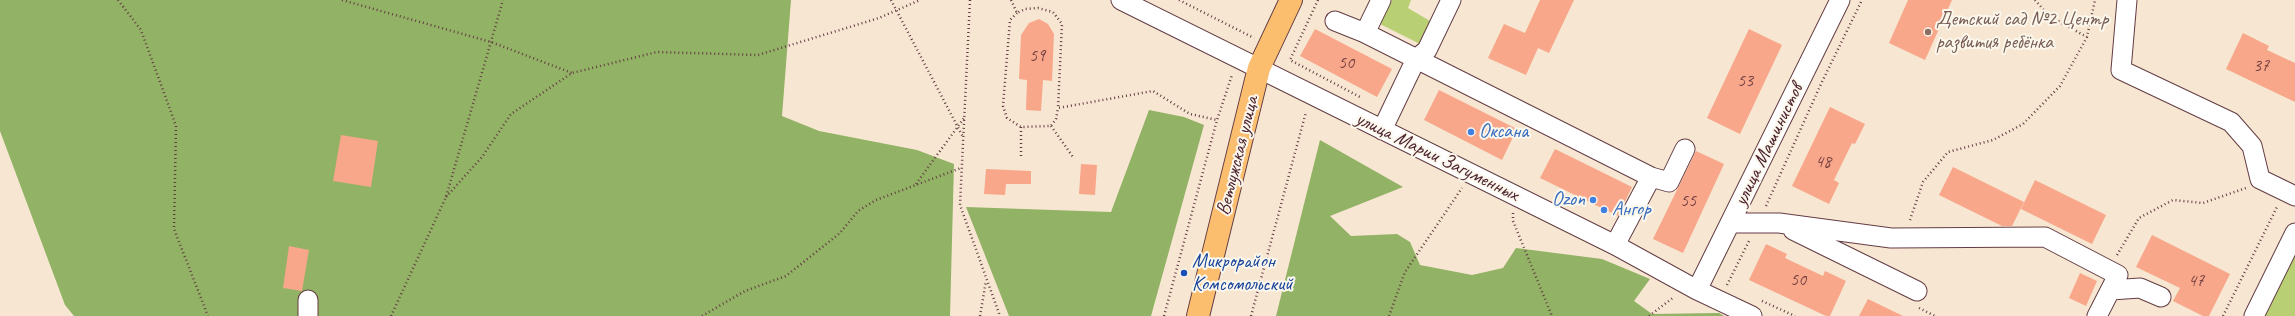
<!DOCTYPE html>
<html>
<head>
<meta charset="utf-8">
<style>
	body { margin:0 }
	canvas { display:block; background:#f7e6d1 }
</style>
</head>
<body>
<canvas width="2295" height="316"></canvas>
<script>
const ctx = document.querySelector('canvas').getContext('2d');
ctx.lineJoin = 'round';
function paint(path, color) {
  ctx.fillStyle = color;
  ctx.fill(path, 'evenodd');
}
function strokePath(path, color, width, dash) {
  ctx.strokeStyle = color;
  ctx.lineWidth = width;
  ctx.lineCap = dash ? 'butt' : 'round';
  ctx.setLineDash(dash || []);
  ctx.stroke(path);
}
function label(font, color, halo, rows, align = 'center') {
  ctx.font = font + ' Caveat,sans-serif';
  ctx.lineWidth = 4;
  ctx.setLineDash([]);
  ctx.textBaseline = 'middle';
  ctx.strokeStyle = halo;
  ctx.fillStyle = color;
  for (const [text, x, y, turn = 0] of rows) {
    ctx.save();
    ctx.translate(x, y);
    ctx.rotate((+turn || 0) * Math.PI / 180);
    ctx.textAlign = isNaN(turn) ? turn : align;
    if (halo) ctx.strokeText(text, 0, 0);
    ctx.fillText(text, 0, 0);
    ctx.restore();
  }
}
paint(new Path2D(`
	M1392,0H1411L1408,8L1430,21L1422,45L1380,24Z
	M2295,253V316H2265Z`), '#b9cf73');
paint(new Path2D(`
	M0,0H791L782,116L819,131L917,150L954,164L950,316H74L65,305L0,131Z
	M1149,110L1184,117L1204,125L1151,316H1009L966,207L1111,212Z
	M1320,140L1403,187L1330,216L1351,236L1397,234L1410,242L1420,265L1472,275L1503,268L1516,248L1602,259L1650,279L1634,301L1652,314L1719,313L1724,316H1276Z`), '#92b265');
paint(new Path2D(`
	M1540,0H1574L1549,53L1538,48L1526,75L1488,58L1504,24L1525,33Z
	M1908,0H1952L1925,60L1889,43Z
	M1039,19L1048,24L1054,34L1052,81L1043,80L1041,111L1026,110L1027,80L1019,79L1021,35L1029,23Z
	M1315,29L1392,69L1377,97L1300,56Z
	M1749,29L1782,45L1740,134L1707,118Z
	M2243,33L2269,46L2267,50L2295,63V102L2226,69Z
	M1439,90L1517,129L1502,160L1424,120Z
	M1830,107L1865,124L1855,144L1852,143L1834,180L1839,183L1829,204L1792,186Z
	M341,135L378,141L371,187L333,181Z
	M1555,149L1632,187L1618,216L1540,178Z
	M1696,151L1724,164L1683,253L1653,239Z
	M1081,164L1097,165L1095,195L1079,194Z
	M1953,167L2024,202L2012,226H2002L1939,195Z
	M986,169L1031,171V184H1006L1005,195L984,194Z
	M2035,180L2106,215L2092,244L2021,209Z
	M2152,235L2230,274L2209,316H2203L2173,301L2180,288L2136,267Z
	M1766,244L1787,254L1785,258L1823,276L1825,271L1846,281L1830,316H1826L1749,280Z
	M289,246L309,250L302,291L283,288Z
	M2080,273L2097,281L2086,306L2069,298Z
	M1868,299L1903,316H1859Z`), '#f8a78a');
const minor = new Path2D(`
	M1121,0L1615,245L1697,290L1752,316
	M2127,0L2121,70L2231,122L2252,146L2260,179L2295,196
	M1335,21L1365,33L1651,177
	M1365,33L1381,0
	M1382,130L1416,59L1427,50L1451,0
	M1731,223H1779L1891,238L2045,237L2118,275L2097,316
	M1793,230L1917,291
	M1615,245L1651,177L1669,182L1685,149
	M1697,290L1840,0
	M2111,290L2140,288L2161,297
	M308,316V300
	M2254,316L2295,233`);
const major = new Path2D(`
	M1198,316L1259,68L1291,0`);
strokePath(minor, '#643d44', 21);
strokePath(major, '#643d44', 24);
strokePath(new Path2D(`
	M118,0L141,30L176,126L174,229L208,316
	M342,0L491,42L572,73
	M891,0L963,137
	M970,0L960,205L1000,316
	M1011,0L1017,13L1025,9L1038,8L1053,12L1062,24L1058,108L1153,91L1190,114L1217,120
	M1179,0L1254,38
	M1318,0L1290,60L1360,97
	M2035,0L2049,16L2087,37
	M1017,13L1010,20L1003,106L1007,118L1021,127L1051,126L1056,119L1058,108
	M1051,126L1073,157
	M1021,127V157
	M916,184L964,118
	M446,197L482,157L511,114L572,73L657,52L758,55L879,18L920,0
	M1766,206L1821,84L1862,0
	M1513,213V221L1552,316
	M1910,220L1923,182L1948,152L1993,140L2023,124L2060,86L2087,37L2095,0
	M2117,255L2139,218L2173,200L2203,203L2246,188
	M1727,285L1749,241
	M1762,301L1795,316
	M1919,308L1935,316
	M391,316L446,197L503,0
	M702,316L745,291L786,276L840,233L858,211L876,200L961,168
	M980,316L986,281
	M1164,316L1217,120L1232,75
	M1251,316L1306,112
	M1389,316L1405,272L1462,188
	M1649,316L1674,297
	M2223,316L2277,207`), '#643d44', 2.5, [1, 3]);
strokePath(minor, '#fff', 19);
strokePath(major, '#fbbd6e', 22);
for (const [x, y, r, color] of [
	[1928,32,4,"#8d6e63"],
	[1471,132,4,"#3f7fe0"],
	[1593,200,4,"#3f7fe0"],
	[1604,210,4,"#3f7fe0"],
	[1184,273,4,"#1a4fb4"]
]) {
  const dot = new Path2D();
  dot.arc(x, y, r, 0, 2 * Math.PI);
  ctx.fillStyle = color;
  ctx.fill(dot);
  strokePath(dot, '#fbf7ec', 1.5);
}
label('18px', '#764143', null, [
	["59",1037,56],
	["50",1346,63],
	["37",2261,66],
	["53",1745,81],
	["48",1823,162],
	["55",1688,201],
	["50",1798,280],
	["47",2196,281]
]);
label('20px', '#785e54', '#fbf7ec', [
	["Детский сад №2 Центр",1936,20],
	["развития ребёнка",1936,43]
], 'left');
label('20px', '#366cbe', '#fbf7ec', [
	["Оксана",1479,132],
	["Ozon",1585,200,"right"],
	["Ангор",1612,210]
], 'left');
label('20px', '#4a1f2b', '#fbf7ec', [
	["улица Машинистов",1769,145,-64],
	["Ветлужская улица",1238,156,-76],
	["улица Марии Загуменных",1437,157,26]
]);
label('20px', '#164399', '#fbf7ec', [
	["Микрорайон",1192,262],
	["Комсомольский",1192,285]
], 'left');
</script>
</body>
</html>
